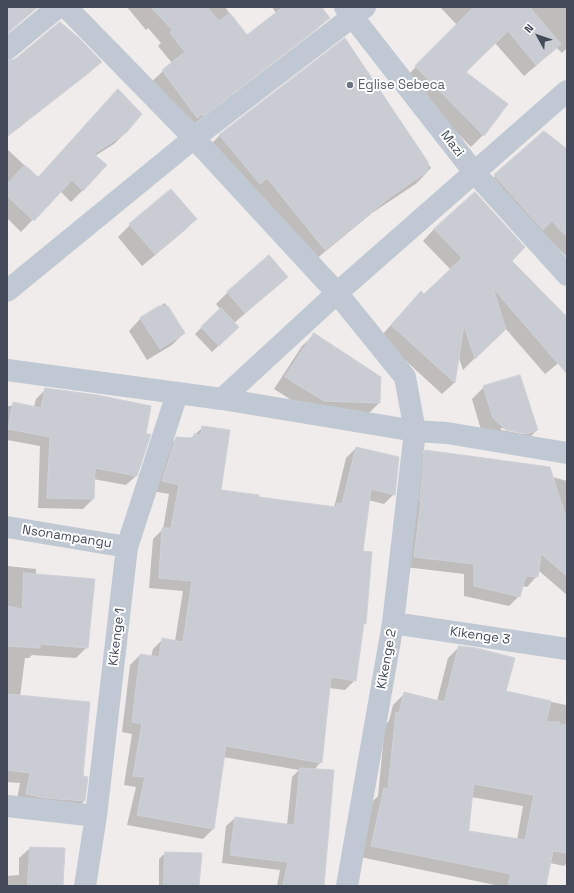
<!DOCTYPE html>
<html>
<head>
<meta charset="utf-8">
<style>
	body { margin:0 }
	#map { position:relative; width:574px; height:893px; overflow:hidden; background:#efeceb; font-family:"Space Grotesk",sans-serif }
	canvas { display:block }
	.frame { position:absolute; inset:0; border:8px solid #434b5a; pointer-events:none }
	.north { position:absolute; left:518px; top:16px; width:40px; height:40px; -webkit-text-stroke:3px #fff; paint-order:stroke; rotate:310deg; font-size:11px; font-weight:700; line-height:16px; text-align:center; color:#434b5a }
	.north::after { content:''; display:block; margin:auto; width:14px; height:18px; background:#434b5a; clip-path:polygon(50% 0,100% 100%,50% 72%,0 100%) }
</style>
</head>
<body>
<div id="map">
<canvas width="574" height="893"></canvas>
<div class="frame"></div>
<div class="north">N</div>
</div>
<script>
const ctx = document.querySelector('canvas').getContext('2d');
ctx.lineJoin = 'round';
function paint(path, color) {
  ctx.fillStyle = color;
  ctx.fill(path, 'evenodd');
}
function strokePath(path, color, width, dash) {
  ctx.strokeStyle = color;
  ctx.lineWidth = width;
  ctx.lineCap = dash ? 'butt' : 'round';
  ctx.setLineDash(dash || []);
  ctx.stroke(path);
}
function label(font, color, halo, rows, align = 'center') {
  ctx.font = font + ' "Space Grotesk",sans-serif';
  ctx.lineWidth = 4;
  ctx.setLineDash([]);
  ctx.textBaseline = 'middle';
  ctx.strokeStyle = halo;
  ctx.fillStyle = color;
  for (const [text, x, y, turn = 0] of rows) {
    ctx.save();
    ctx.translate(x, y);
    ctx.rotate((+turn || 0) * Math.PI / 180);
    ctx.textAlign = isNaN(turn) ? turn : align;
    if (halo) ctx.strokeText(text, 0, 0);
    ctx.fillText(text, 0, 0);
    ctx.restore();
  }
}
paint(new Path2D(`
	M7,7H33L35,9L7,34Z
	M127,7H225L246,36L276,13L272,7H322L329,17L317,29L190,127L150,83L172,63L158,46L161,43L148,28L146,30Z
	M440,7H567V48L562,53L557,48L524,76L495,43L465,73L506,104L483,135L471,147L404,79L457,25Z
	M345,40L431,168L417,183L372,213L310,264L205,150L219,136Z
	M7,62H101L89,73L7,137Z
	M126,132L114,144L95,156L83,190L71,202L60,191L21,232L7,218V149L38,178Z
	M544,132L567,150V257L546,237L481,189Z
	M196,219L184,231L142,266L118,237L130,225Z
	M434,229L510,261L567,319V356L545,374L505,328L463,370L458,355L454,383L442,394L380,337L421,292L424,296L451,270L423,241Z
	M287,277L275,288L234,323L238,327L212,352L195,334L220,309L216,304L228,292Z
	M165,303L184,333L172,345L147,360L129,331L140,319Z
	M314,335L380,377L379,403L367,415L312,413L274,389L302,346Z
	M484,387L537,430L525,442L481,430L472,399ZM501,428L523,432V434L501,430Z
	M46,389L136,476L126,485L93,479V499L83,509L38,508L40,446L7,440V406H11L14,403L34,407L36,399Z
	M203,427L219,491L257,497L334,508L346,458L356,448L394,494L384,504L368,500L362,552L365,623L362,626L355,680L345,690L329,688L321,762L314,770L322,886H277L280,870L222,863L226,826L235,818L287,825L292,777L299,770L223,757L213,829L203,839L127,825L136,787L124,785L132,734L122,732L130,665L140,655L151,657L153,649L163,639L175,641L183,591L149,588L153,539L163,529L169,494L152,491L166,448L177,438L190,439Z
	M426,451L531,471L567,481V595L538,570L537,576L527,587L522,586L519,596L509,606L464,596V574L405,567L416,461Z
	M7,566L36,569V575L87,647L76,658L32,655L29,658H25L20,697L82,777L84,801L74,811L16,805L20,783L7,782Z
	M459,647L505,692L566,705L567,702V863L564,866L550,863L545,886H500L360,857L373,801L378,796L385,725L389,721L393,705L404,694L437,701L448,658ZM471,797L523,806L517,840L468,832Z
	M30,848L62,886H7V876L19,875V858Z
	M165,853L198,886H159V859Z`), '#0003');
const building = new Path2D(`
	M7,7H38L7,33Z
	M151,7H207L219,21L230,13L247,35L283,7H321L330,18L203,116L202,114L197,118L162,70L185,52L170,33L172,30Z
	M474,7H533L531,9L561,44L536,65L508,31L466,72L508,104L484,136L415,66Z
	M60,22L79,38L102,62L7,136V61L15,59Z
	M345,38L428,162V171L389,198L325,250L267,178L260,184L219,135Z
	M118,89L142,114L127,132L94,154L107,165L83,191L72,180L34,221L7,196V184L25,165L38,177Z
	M544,131L567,149V237L552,221L543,230L494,175Z
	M171,189L197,219L155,254L129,224Z
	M475,192L525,247L512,261L567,317V374L493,288L506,329L475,359L464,325L455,383L391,325L421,291L424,294L462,258L434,229Z
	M269,255L288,277L245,313L227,292Z
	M159,306H168L185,333L160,349L140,318Z
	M221,308L239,327L219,346L201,327Z
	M314,333L381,377L380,403L324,401L285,377Z
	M520,375L538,430L527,434L506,430L493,418L483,386Z
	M45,388L97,395L151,406L146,434H151L137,476L95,468L94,499L47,498L50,437L8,429L13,402L41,408Z
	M202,426L230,430L221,490L259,495V497L336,507L337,503L342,504L356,447L399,457L395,495L371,489L363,551L372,552L366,624L364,623L356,681L331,677L322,763L226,746L214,829L137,815L145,777L133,776L142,724L132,722L140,654L159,657L162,638L183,642L192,581L159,578L162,528H171L179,485L162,481L176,437L193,438L194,434L201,435Z
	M425,450L550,467L567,521V576L541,554L538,577L526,576L520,597L474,586V564L414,557L421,501H420Z
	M24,573L95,579L88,648L40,644V648L7,646V606L22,609Z
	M459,646L476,648L515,658L506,691L551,701L546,722H560V725H567V853L553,851L546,886H508L511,874L371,846L384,788L388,789L396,712L399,713L404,692L444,702ZM474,784L534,795L525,840L469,831Z
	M7,694L90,702L83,776L88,777L85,801L46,798L26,794L30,773L7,770Z
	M300,768L334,770L324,886H283L288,862L230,855L235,817L294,825Z
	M30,847L65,848L63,886H28Z
	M165,852L202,853L199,886H164Z`);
paint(building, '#caccd4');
strokePath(building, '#cfd0d8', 1);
strokePath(new Path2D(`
	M66,7L194,138L337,293L405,377L415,431L393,623L347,886
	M345,7L474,172L567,275
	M7,49L58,7
	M7,291L194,138L365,7
	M7,370L222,399L415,431L447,433L567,453
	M222,399L337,293L567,91
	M7,527L127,547
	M393,623L567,649
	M7,806L96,816
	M85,886L96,816L127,547L177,394`), '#c0c8d4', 22);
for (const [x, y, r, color] of [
	[350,85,4,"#6b7280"]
]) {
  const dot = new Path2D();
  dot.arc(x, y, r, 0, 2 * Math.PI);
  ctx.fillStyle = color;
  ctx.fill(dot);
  strokePath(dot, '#fff', 1.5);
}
label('13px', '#5b616d', '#fff', [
	["Eglise Sebeca",358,85]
], 'left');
label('13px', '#434b5a', '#fff', [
	["Mazi",452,144,52],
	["Nsonampangu",67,537,9],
	["Kikenge 3",480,636,8],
	["Kikenge 1",117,637,-83],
	["Kikenge 2",387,659,-80]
]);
</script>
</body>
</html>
